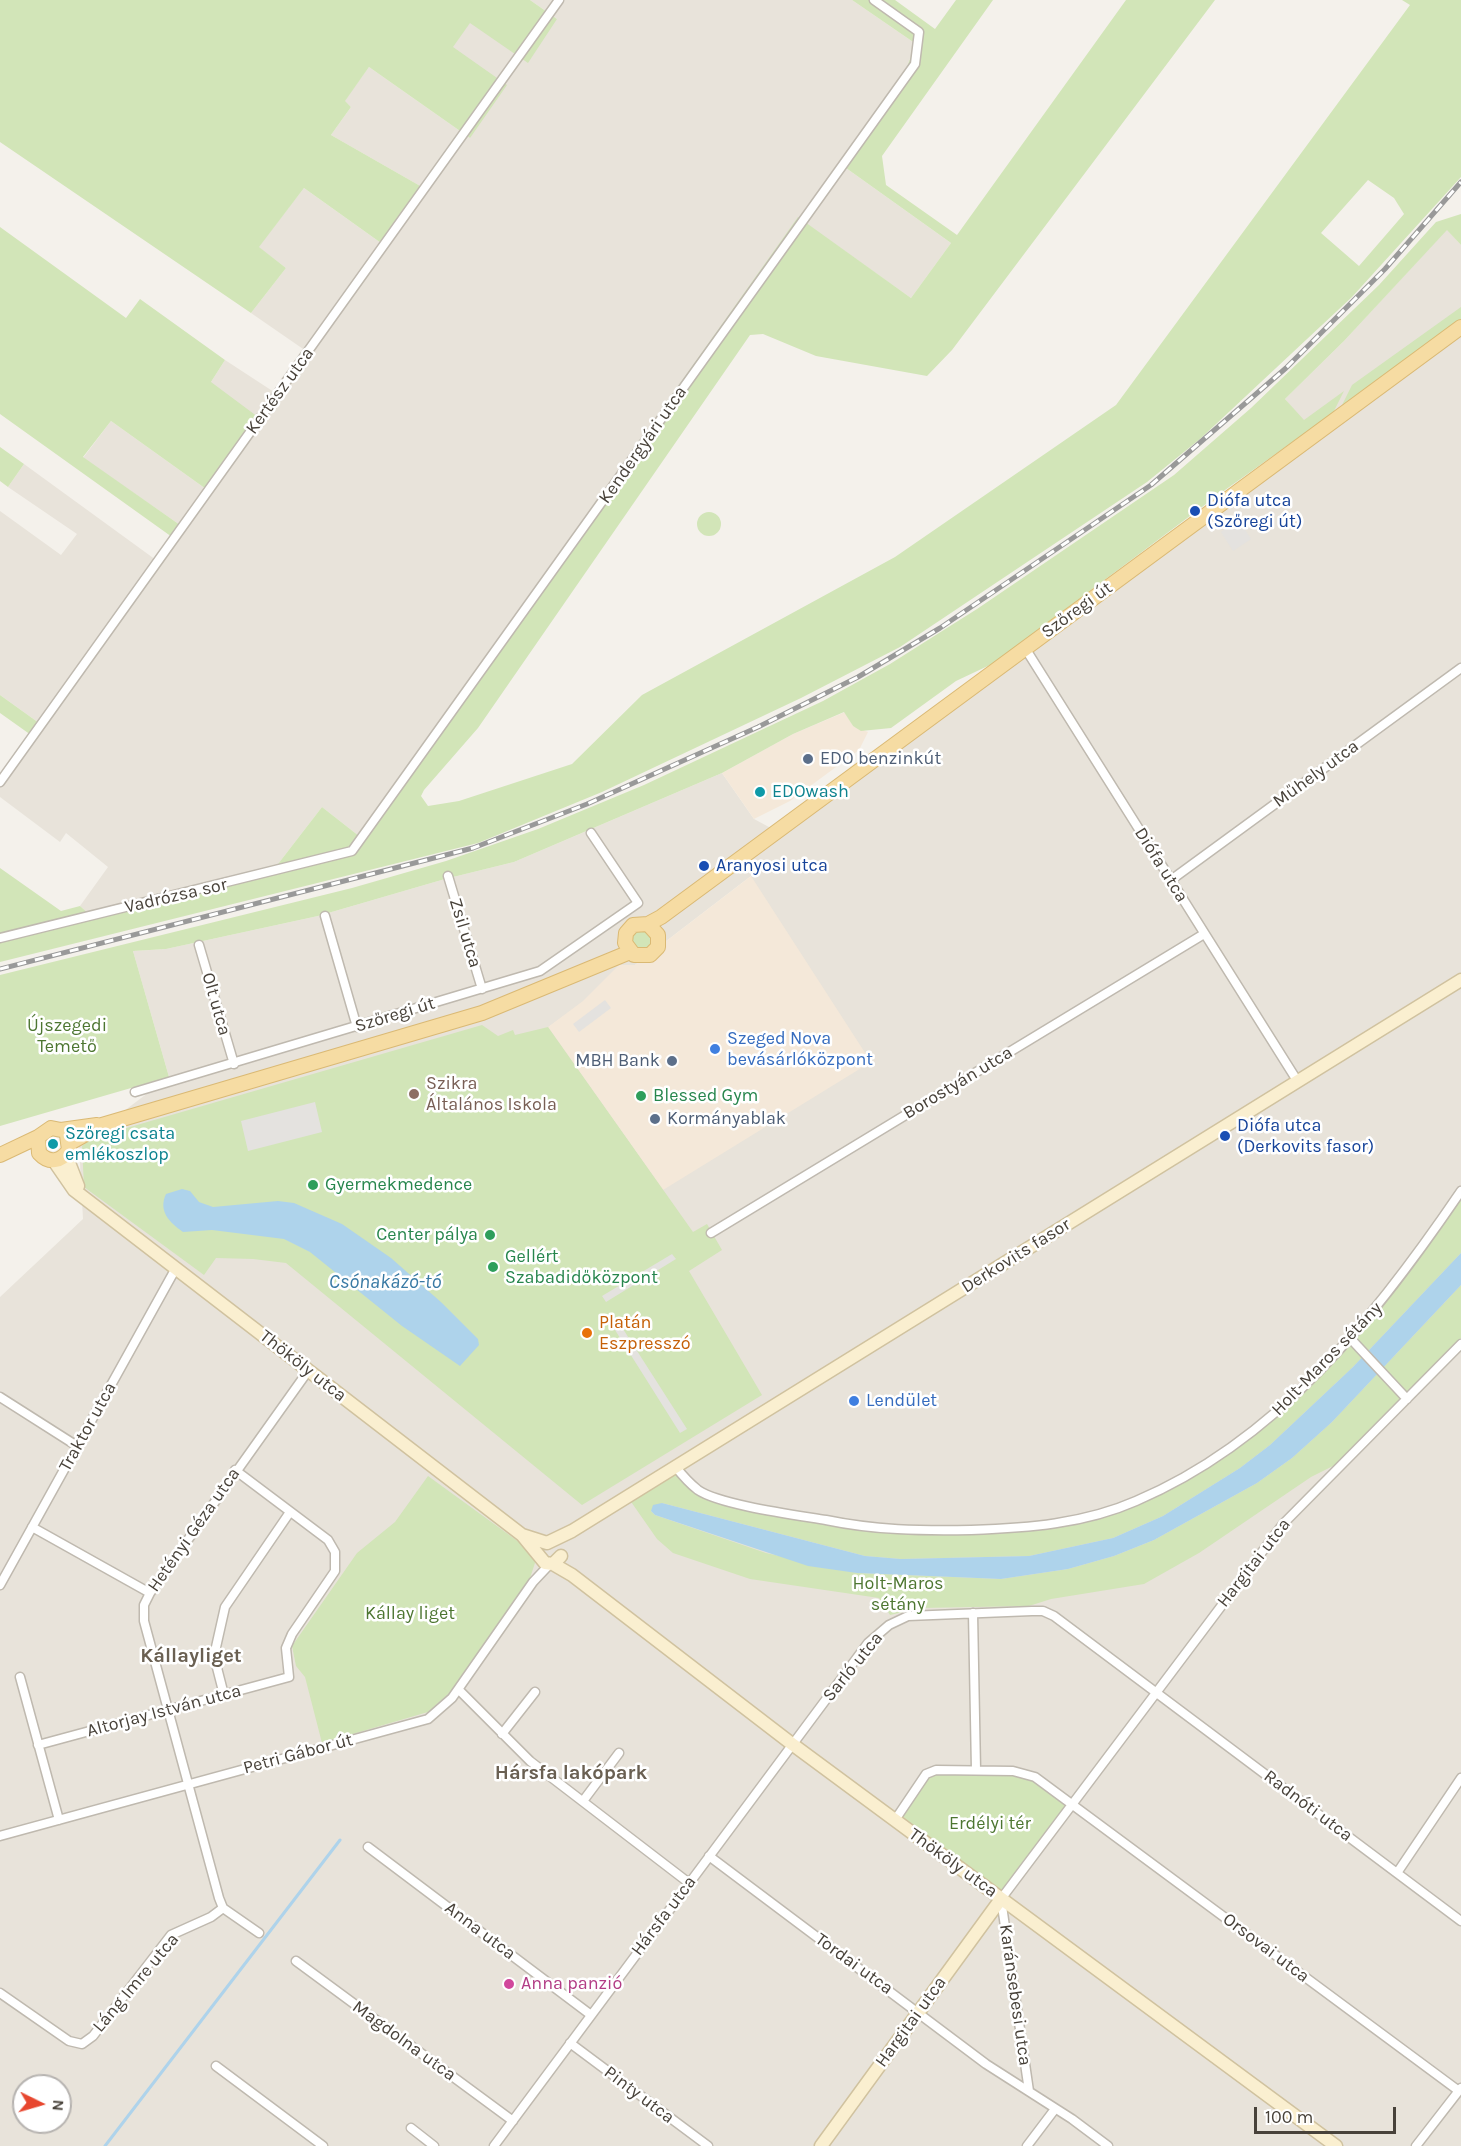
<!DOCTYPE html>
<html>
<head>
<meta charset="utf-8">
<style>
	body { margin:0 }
	#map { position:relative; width:1461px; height:2146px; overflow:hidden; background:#f4f1eb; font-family:Karla,sans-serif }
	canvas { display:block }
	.north { position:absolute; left:12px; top:2074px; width:60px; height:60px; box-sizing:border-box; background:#fff; border:2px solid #b6b3b0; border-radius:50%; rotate:95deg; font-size:16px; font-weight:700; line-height:24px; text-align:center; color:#48423a }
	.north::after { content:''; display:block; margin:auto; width:21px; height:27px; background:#e7472f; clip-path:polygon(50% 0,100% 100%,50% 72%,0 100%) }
	.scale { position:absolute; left:1254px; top:2107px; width:142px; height:27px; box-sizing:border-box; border:3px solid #48423a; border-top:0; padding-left:8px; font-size:18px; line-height:21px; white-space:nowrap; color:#48423a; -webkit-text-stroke:4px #fff; paint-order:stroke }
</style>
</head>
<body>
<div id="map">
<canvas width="1461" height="2146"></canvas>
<div class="north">N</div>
<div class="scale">100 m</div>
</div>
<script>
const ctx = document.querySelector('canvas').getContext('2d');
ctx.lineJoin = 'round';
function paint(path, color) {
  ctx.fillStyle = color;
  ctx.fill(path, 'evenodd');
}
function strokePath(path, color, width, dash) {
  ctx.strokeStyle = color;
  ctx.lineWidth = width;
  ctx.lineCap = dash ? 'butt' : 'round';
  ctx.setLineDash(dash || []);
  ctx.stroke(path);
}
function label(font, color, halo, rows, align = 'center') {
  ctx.font = font + ' Karla,sans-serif';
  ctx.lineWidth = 5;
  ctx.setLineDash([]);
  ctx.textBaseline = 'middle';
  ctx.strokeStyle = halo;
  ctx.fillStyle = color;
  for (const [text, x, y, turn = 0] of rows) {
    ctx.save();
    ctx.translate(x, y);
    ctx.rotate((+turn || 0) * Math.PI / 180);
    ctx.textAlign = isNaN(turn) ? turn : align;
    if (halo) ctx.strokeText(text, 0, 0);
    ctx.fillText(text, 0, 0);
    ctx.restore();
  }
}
paint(new Path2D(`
	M530,0H852L916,44L906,69L839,163L951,243L911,298L798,218L359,836L322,807L278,864L89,914L80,906L108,867L66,833L60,842L0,797V776L39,723L0,695V511L61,555L77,534L8,487L24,464L156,560L180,525L83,458L111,421L206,489L211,382L225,360L274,392L306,351L251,313L286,268L258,247L304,188L381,243L422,187L331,135L351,107L344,101L369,67L470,138L452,47L470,22L557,19Z
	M1447,229L1461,245V2146H0V1297L83,1219L79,1145L169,1077L133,951L166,949L318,916L445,879L514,862L722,773L754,819L782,834L1318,440L1285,399L1344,341ZM751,876L663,1189L549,1027L635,965ZM24,2086H60V2122H24Z`), '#e8e3da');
paint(new Path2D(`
	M845,712L853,726L868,732L859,750L790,801L754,819L722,773L793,734Z
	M751,876L871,1062L663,1190L548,1027L583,1001L619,965H635Z`), '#f4e8d9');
paint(new Path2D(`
	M0,0H530L557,19L528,63L470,23L453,47L507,85L470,138L369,67L345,101L351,107L331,135L422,187L381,243L304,188L259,247L286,268L251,313L0,142Z
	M852,0H895L935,29L956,0H993L882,156L886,185L957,235L1126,0H1215L952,350L927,376L816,356L763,334L750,335L478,728L424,790L421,796L428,806L459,801L572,764L642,695L895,557L1116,405L1410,5L1402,0H1461V177L1352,297L1200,439L1147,482L900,647L801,698L602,792L478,843L0,962V868L61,911L80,906L89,914L278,864L322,807L359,836L798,217L911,298L951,243L839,163L906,69L916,44ZM1368,180L1394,198L1404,214L1359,266L1321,233Z
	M1461,214V245L1447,230L1344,341L1285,399L1304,420L1344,391L1333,413L1218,495L992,664L956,681L891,728L861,731L853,726L844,712L793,734L722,773L514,862L445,879L318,916L166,949L133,951L169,1077L0,1126V975L352,888L446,861L538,829L644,785L823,701L890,664L977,609L1174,475L1251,408L1379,285L1436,222Z
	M0,227L126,318L140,299L225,360L211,382L258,417L206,489L111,421L83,457L180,525L172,537L0,414Z
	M1461,307V319L1342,405L1352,385Z
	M0,447L24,464L8,487L0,481Z
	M697 524a12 12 0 1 1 24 0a12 12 0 1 1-24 0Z
	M0,695L39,723L31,735L0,713Z
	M631 940a10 10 0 1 1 20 0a10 10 0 1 1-20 0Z
	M482,1025L498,1036L513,1030L515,1035L548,1027L693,1232L707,1224L722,1250L689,1271L762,1395L582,1505L286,1263L253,1259L216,1258L204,1275L84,1187L82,1146L92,1138Z
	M1461,1191V1253L1353,1367L1270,1445L1240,1468L1163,1516L1113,1538L1029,1556L901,1559L865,1556L662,1503L651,1511L655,1515L766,1553L858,1573L1001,1579L1068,1569L1114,1556L1154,1540L1257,1483L1292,1458L1332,1422L1461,1285V1338L1335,1465L1311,1477L1199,1553L1144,1584L1051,1599L1029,1606L921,1608L890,1615L879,1598L750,1579L673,1553L657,1539L627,1496L675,1466L712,1497L863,1528H1028L1135,1502L1240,1443L1350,1338Z
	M428,1476L534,1553L535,1563L529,1581L453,1690L428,1712L322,1743L305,1677L296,1666L292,1646L357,1553L395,1522Z
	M1025,1773L1073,1805L1001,1899L895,1820L926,1774Z`), '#d2e5b8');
paint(new Path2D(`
	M1238,518L1251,539L1233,551L1221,532Z
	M605,1000L611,1008L579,1032L573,1024Z
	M315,1102L322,1132L248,1151L241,1121Z
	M672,1254L676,1259L606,1302L602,1296Z
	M616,1318L687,1429L680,1433L610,1322Z`), '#e4e2df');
paint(new Path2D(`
	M182,1189L190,1191L199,1202L213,1207L278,1201L294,1203L342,1224L391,1258L442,1303L478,1339L479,1345L460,1366L402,1326L310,1252L284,1239L212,1230L183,1232C169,1222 158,1211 166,1194Z
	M1461,1253V1285L1332,1422L1292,1458L1257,1483L1154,1540L1114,1556L1068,1569L1001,1579L857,1573L808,1566L655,1515L651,1511L653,1505L662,1503L865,1556L901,1559L1029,1556L1113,1538L1163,1516L1240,1468L1270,1445L1353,1367Z`), '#aed3eb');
strokePath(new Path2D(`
	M105,2146L340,1840`), '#aed3eb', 3);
const street = new Path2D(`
	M1025,648L1298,1082
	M0,782L559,0
	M448,876L482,989
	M1171,880L1461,668
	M325,916L357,1027
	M0,938L352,851L915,64L919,32L874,0
	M199,945L234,1064
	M135,1092L540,971L638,903L591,833
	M711,1233L1204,934
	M1350,1338L1407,1399
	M0,1397L77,1446
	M675,1466C682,1475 689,1483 698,1490C720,1505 796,1515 826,1520C874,1530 921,1531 971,1530C1027,1528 1084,1524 1136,1501C1279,1440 1376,1316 1461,1191
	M32,1527L150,1593
	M0,1585L176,1268
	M973,1613L976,1770
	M20,1677L59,1820
	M459,1690L530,1761L689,1883
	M224,1695L214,1656L225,1607L290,1512
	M502,1734L535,1692
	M38,1745L289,1677L286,1648L292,1634L335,1571V1552L328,1540L235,1470
	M583,1801L619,1753
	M895,1820L926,1774L936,1770L1013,1771L1035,1777L1459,2091
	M0,1836L428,1719L452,1698L533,1582L550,1564
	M368,1847L591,2015
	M709,1856L986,2064L1072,2119L1108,2146
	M1397,1873L1461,1778
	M259,1933L223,1908L219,1898L144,1621V1605L150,1593L308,1371
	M296,1961L513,2121
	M0,1993L69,2041L82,2044L93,2036L171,1935L211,1917L223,1908
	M570,2043L708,2146
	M216,2066L323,2146
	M1029,2091L1001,1899L1283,1524L1461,1344
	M411,2128L434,2146
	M494,2146L868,1643L889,1625L908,1616L1032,1611H1043L1054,1616L1461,1921
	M1027,2146L1055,2109
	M1416,2146L1461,2088`);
const secondary = new Path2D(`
	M66,1155L78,1186
	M54,1161L74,1190L522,1535L545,1563L553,1564L561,1556
	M522,1535L547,1543L572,1531L1461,980
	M553,1564L572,1575L792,1744L1336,2146
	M821,2146L1001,1899`);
const primary = new Path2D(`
	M648,924L658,935V947L650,955H634L625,943L626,933L633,925L648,924L661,917L1461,327
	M38,1137L39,1153C49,1164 61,1162 69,1150L67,1135
	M70,1143L102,1125L482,1013L630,952
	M0,1155L38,1137L51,1128L61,1130L97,1125`);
strokePath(street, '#bfb9af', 11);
strokePath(secondary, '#d0c29f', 15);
strokePath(primary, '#dab974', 16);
strokePath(street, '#fff', 8);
strokePath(secondary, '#faefd0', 12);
strokePath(primary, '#f6dca3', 14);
const rail = new Path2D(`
	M0,969L473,848L587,804L758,727L858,677L940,628L1151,485L1286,368L1385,269L1461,182`);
strokePath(rail, '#999', 5);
strokePath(rail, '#fff', 3, [9]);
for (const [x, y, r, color] of [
	[1195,511,6,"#1a4fb4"],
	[808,759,6,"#5c6f8a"],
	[760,792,6,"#0f9aa8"],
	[704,866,6,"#1a4fb4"],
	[715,1049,6,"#3f7fe0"],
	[672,1061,6,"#5c6f8a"],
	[414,1094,6,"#8d6e63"],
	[641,1096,6,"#2e9e5b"],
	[655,1119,6,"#5c6f8a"],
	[1225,1136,6,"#1a4fb4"],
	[53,1144,6,"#0f9aa8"],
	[313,1185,6,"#2e9e5b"],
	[490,1235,6,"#2e9e5b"],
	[493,1267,6,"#2e9e5b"],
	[587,1333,6,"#e8710a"],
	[854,1401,6,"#3f7fe0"],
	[509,1984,6,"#d1479c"]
]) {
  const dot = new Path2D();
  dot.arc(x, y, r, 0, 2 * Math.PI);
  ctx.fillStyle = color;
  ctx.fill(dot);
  strokePath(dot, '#fff', 2);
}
label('18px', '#48423a', '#fff', [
	["Kertész utca",280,391,-54],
	["Kendergyári utca",643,445,-55],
	["Szőregi út",1077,610,-36],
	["Műhely utca",1316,774,-36],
	["Diófa utca",1161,865,58],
	["Vadrózsa sor",176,896,-13],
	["Zsil utca",465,933,73],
	["Olt utca",216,1004,74],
	["Szőregi út",395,1015,-17],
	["Borostyán utca",958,1083,-31],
	["Derkovits fasor",1016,1256,-32],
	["Holt-Maros sétány",1327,1359,-46],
	["Thököly utca",303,1366,38],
	["Traktor utca",88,1427,-61],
	["Hetényi Géza utca",194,1530,-55],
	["Hargitai utca",1254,1563,-52],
	["Sarló utca",853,1667,-51],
	["Altorjay István utca",164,1711,-15],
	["Petri Gábor út",298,1754,-15],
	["Radnóti utca",1308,1806,37],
	["Thököly utca",953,1863,36],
	["Hársfa utca",664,1916,-53],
	["Anna utca",480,1931,37],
	["Orsovai utca",1266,1948,37],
	["Tordai utca",854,1964,36],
	["Láng Imre utca",136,1983,-50],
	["Karánsebesi utca",1015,1995,82],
	["Hargitai utca",911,2022,-54],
	["Magdolna utca",404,2041,36],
	["Pinty utca",639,2095,37]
]);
label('18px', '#164399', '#fff', [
	["Diófa utca",1207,501],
	["(Szőregi út)",1207,522],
	["Aranyosi utca",716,866],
	["Diófa utca",1237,1126],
	["(Derkovits fasor)",1237,1147]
], 'left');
label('18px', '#4e5e75', '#fff', [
	["EDO benzinkút",820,759],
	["MBH Bank",660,1061,"right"],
	["Kormányablak",667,1119]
], 'left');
label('18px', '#0d838f', '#fff', [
	["EDOwash",772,792],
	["Szőregi csata",65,1134],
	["emlékoszlop",65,1155]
], 'left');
label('18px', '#4d7631', '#fff', [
	["Újszegedi",67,1026],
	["Temető",67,1047],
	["Holt-Maros",898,1584],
	["sétány",898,1605],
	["Kállay liget",410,1614],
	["Erdélyi tér",990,1824]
]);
label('18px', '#366cbe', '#fff', [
	["Szeged Nova",727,1039],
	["bevásárlóközpont",727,1060],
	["Lendület",866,1401]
], 'left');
label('18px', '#785e54', '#fff', [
	["Szikra",426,1084],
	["Általános Iskola",426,1105]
], 'left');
label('18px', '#27864d', '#fff', [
	["Blessed Gym",653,1096],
	["Gyermekmedence",325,1185],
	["Center pálya",478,1235,"right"],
	["Gellért",505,1257],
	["Szabadidőközpont",505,1278]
], 'left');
label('18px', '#c56008', '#fff', [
	["Platán",599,1323],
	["Eszpresszó",599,1344]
], 'left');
label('18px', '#b23c85', '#fff', [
	["Anna panzió",521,1984]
], 'left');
label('italic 20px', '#397aa4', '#fff', [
	["Csónakázó-tó",385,1282]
]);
label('bold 20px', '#6a6052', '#fff', [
	["Kállayliget",191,1656],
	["Hársfa lakópark",571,1773]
]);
</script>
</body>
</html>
